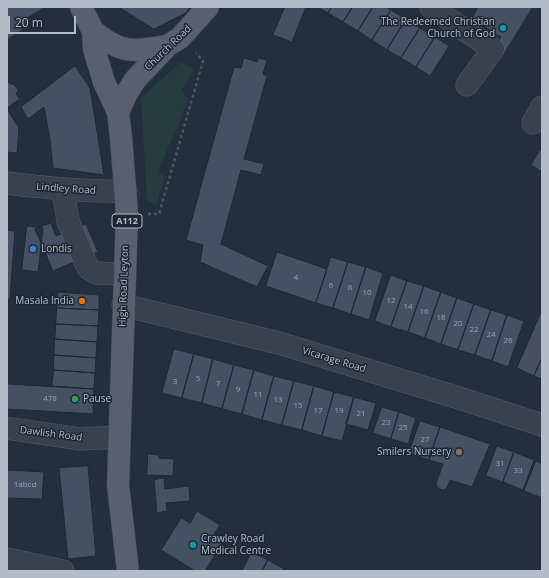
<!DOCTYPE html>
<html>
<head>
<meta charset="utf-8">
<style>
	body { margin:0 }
	#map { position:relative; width:549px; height:578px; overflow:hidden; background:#242f3e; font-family:"Open Sans",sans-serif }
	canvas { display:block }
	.frame { position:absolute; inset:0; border:8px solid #b4bcc9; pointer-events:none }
	.scale { position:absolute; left:8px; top:16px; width:68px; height:18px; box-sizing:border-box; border:2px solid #b4bcc9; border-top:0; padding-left:5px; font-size:12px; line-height:14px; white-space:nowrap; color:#b4bcc9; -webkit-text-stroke:3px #1d2633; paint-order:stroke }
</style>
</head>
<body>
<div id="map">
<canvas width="549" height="578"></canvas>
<div class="frame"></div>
<div class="scale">20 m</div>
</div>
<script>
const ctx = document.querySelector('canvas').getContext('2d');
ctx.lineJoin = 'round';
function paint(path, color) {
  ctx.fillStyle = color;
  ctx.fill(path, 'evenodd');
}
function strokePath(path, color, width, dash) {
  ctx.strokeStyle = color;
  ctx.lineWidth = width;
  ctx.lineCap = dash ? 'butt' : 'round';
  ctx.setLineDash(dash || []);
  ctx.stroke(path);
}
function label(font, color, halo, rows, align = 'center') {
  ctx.font = font + ' "Open Sans",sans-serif';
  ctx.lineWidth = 3;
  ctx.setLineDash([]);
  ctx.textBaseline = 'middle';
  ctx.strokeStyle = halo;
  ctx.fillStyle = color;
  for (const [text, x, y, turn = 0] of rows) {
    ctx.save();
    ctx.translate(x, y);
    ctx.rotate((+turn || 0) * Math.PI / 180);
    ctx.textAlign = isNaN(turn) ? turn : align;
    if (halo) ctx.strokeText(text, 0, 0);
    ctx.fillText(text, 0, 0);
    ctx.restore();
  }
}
paint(new Path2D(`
	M181,62L194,69L182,90L188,100L158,172L164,176L156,206L147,200L141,98Z`), '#263c3f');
const building = new Path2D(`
	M7,7H45L27,18L31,24L7,40Z
	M119,7H190L186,13L154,29Z
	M285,7H306L292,42L273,35Z
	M318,7H332L328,13Z
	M332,7H353L343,22L328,13Z
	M353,7H373L358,31L343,22Z
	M373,7H386L391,10L372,40L358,31Z
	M478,7H533L502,57L492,51L501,37L472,19Z
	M391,10L406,19L387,50L372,40Z
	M406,19L420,28L401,58L387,50Z
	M420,28L435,37L416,67L401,58Z
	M435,37L449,46L430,76L416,67Z
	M244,58L257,62L258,58L267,60L263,74L267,76L244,159L264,164L261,175L241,170L221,244L268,266L257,287L200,262L203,245L186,240L234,67L241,68Z
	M75,66L90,88L104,175L53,168L50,139L44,107L28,119L21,107Z
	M7,80L10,84H14L18,90L16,94L20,99L7,108Z
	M7,109L19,128L17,153L7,152Z
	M542,147V172L531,165Z
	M51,223L56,236L86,224L98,252L53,271L35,229Z
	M27,226L43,228L38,272L22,270Z
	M7,230L15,231L10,299H7Z
	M277,252L327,269L316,303L266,286Z
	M331,257L348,262L333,308L316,303Z
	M348,262L366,267L351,314L333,308Z
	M366,267L383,273L369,320L351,314Z
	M391,275L407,281L391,327L375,321Z
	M407,281L424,286L408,332L391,327Z
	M424,286L441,292L425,338L408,332Z
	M58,292L99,295V310L57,308Z
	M441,292L457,298L441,344L425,338Z
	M457,298L474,304L458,350L441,344Z
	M474,304L491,310L475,355L458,350Z
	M57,308L99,310L98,326L56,324Z
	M491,310L507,315L492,361L475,355Z
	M542,310V358L534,376L517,368Z
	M507,315L524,321L508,367L492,361Z
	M56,324L98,326L97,342L55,339Z
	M55,339L97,342L96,358L54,355Z
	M174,349L194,354L182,398L162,393Z
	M194,354L213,359L202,403L182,398Z
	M54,355L96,358L95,373L54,370Z
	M542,358V379L534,376Z
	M213,359L234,365L222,409L202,403Z
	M234,365L254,370L242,414L222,409Z
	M54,370L95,373L94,389L52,386Z
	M254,370L274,376L262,420L242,414Z
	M274,376L294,381L282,425L262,420Z
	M294,381L314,386L302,430L282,425Z
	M7,384L94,389L93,414L7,409Z
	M314,386L334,392L322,436L302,430Z
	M334,392L354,397L342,441L322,436Z
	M354,397L376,403L368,430L346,424Z
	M382,407L399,412L391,439L373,433Z
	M399,412L416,418L408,444L391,439Z
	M420,421L440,427L429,460L409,453Z
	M440,427L490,444L472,487L450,480L447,488L443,490L438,488L436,484L443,464L429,460Z
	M497,446L514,452L503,482L486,476Z
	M514,452L534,460L523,490L503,482Z
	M148,454L159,455V458L174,459L173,476L147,475Z
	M536,461L542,464V498L524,491Z
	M88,466L96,556L68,559L59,468Z
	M7,470L44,472L42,499L7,498Z
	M164,478L165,489L189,486L190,501L166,503L167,511L157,513L154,480Z
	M197,511L220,525L214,534L224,540L205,571H195L161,550L181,518L190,523Z
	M252,552L268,560L262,571H242Z
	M268,560L284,569L283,571H262Z`);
paint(building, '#455162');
strokePath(building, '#1f2835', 1);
const minor = new Path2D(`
	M431,7L493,49L467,85
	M533,123L542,107
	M7,183C47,188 86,192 126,191
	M63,190L68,221L88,268L96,273L124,274
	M123,305L279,343L459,398L542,425
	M7,428L81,439L119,437
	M7,559L63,571`);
const major = new Path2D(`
	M81,7L93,31L94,49L104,82L118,112L121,137L127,214L118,485L128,571
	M93,31C122,54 132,52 167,46
	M118,112L128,91L135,80L167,46L180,38L208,7`);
strokePath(minor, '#565f6c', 23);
strokePath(major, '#414a57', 23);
strokePath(new Path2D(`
	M148,214H159L203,61L196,53`), '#44595c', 2.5, [3, 3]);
strokePath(minor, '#38414e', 22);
strokePath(major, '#56606e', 22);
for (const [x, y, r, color] of [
	[503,28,4,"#0f9aa8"],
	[33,249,4,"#3f7fe0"],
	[82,301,4,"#e8710a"],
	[75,399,4,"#2e9e5b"],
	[459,452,4,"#8d6e63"],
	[193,545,4,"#0f9aa8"]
]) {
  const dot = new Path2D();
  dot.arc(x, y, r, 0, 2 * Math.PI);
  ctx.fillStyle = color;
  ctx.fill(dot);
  strokePath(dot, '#1d2633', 1.5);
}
label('8px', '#98a1af', null, [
	["4",296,278],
	["6",331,286],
	["8",350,288],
	["10",367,293],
	["12",391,301],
	["14",408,307],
	["16",424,312],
	["18",441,318],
	["20",458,324],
	["22",474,330],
	["24",491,335],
	["26",508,341],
	["5",198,379],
	["3",175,382],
	["7",218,384],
	["9",238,390],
	["11",258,395],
	["478",50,399],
	["13",278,400],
	["15",298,406],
	["17",318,411],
	["19",339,411],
	["21",361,414],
	["23",386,423],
	["25",403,428],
	["27",425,440],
	["31",500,464],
	["33",518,471],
	["1abcd",25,485]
]);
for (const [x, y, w] of [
	[127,221,30]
]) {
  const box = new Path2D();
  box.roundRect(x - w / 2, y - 7, w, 14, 3);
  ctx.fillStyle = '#1d2633';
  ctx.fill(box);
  strokePath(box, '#b4bcc9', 1);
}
label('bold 9px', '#b4bcc9', null, [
	["A112",127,221]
]);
label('10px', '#b4bcc9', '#1d2633', [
	["The Redeemed Christian",495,22],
	["Church of God",495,34],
	["Londis",41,249,"left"],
	["Masala India",74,301],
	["Pause",83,399,"left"],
	["Smilers Nursery",451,452],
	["Crawley Road",201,539,"left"],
	["Medical Centre",201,551,"left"]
], 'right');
label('10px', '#b4bcc9', '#1d2633', [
	["Church Road",168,48,-44],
	["Lindley Road",66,189,4],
	["High Road Leyton",124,286,-88],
	["Vicarage Road",334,360,17],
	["Dawlish Road",51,434,7]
]);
</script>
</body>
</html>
